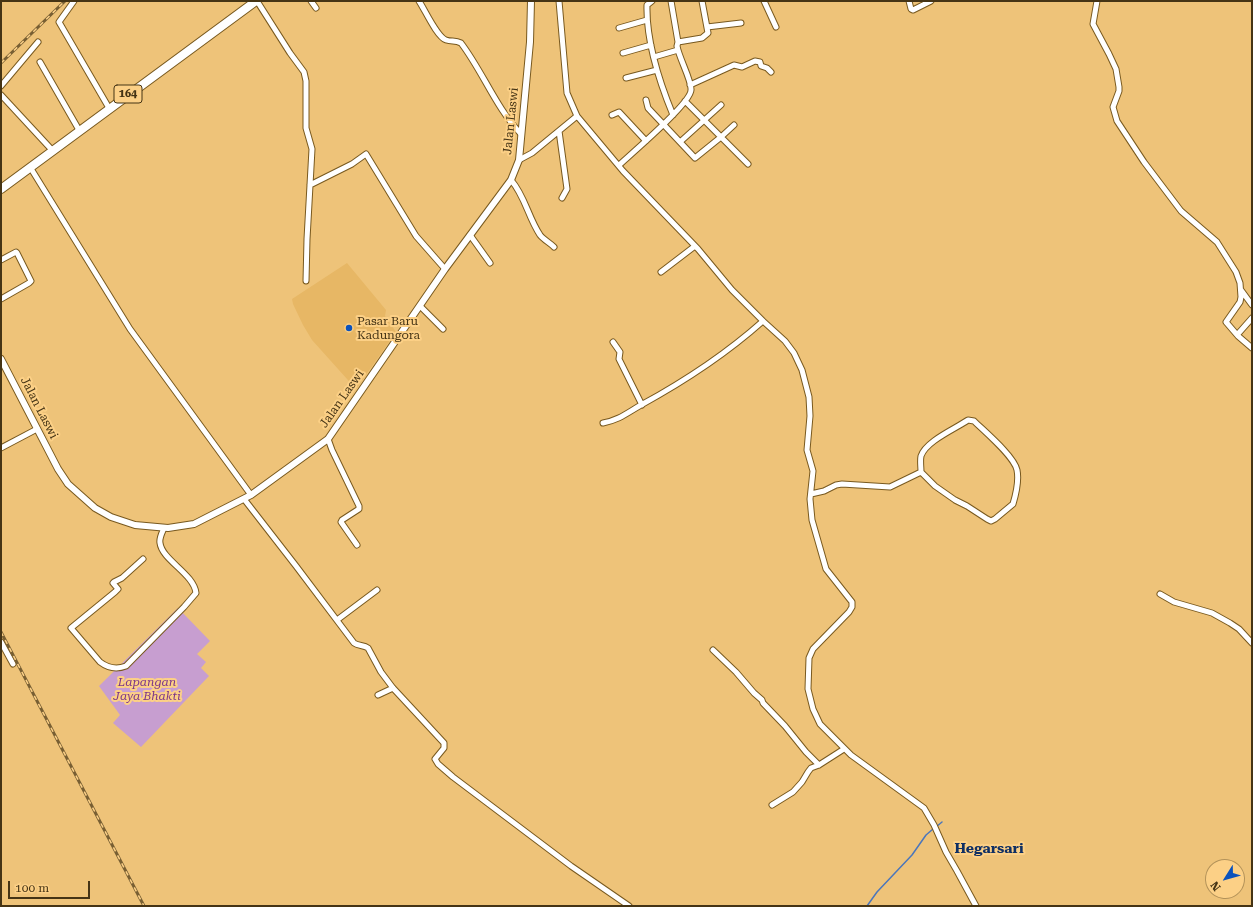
<!DOCTYPE html>
<html>
<head>
<meta charset="utf-8">
<style>
	body { margin:0 }
	#map { position:relative; width:1253px; height:907px; overflow:hidden; background:#eec379; font-family:"Roboto Serif",serif }
	canvas { display:block }
	.frame { position:absolute; inset:0; border:2px solid #453415; pointer-events:none }
	.north { position:absolute; left:1205px; top:859px; width:40px; height:40px; box-sizing:border-box; background:#fcd086; border:1px solid #b39259; border-radius:50%; rotate:233deg; font-size:11px; font-weight:700; line-height:16px; text-align:center; color:#453415 }
	.north::after { content:''; display:block; margin:auto; width:14px; height:18px; background:#0b52bc; clip-path:polygon(50% 0,100% 100%,50% 72%,0 100%) }
	.scale { position:absolute; left:8px; top:881px; width:82px; height:18px; box-sizing:border-box; border:2px solid #453415; border-top:0; padding-left:5px; font-size:12px; line-height:14px; white-space:nowrap; color:#453415; -webkit-text-stroke:3px #fcd086; paint-order:stroke }
</style>
</head>
<body>
<div id="map">
<canvas width="1253" height="907"></canvas>
<div class="frame"></div>
<div class="north">N</div>
<div class="scale">100 m</div>
</div>
<script>
const ctx = document.querySelector('canvas').getContext('2d');
ctx.lineJoin = 'round';
function paint(path, color) {
  ctx.fillStyle = color;
  ctx.fill(path, 'evenodd');
}
function strokePath(path, color, width, dash) {
  ctx.strokeStyle = color;
  ctx.lineWidth = width;
  ctx.lineCap = dash ? 'butt' : 'round';
  ctx.setLineDash(dash || []);
  ctx.stroke(path);
}
function label(font, color, halo, rows, align = 'center') {
  ctx.font = font + ' "Roboto Serif",serif';
  ctx.lineWidth = 4;
  ctx.setLineDash([]);
  ctx.textBaseline = 'middle';
  ctx.strokeStyle = halo;
  ctx.fillStyle = color;
  for (const [text, x, y, turn = 0] of rows) {
    ctx.save();
    ctx.translate(x, y);
    ctx.rotate((+turn || 0) * Math.PI / 180);
    ctx.textAlign = isNaN(turn) ? turn : align;
    if (halo) ctx.strokeText(text, 0, 0);
    ctx.fillText(text, 0, 0);
    ctx.restore();
  }
}
paint(new Path2D(`
	M347,263L386,310L385,316L396,332L356,389L312,340L303,325L293,304L292,299Z`), '#e7b765');
paint(new Path2D(`
	M178,608L210,641L197,654L206,662L201,668L209,676L141,747L113,723L120,715L99,686Z`), '#c79ed0');
strokePath(new Path2D(`
	M936,827L942,822
	M867,906L877,892L912,855L926,835L933,829`), '#4b76bb', 1.5);
const minor = new Path2D(`
	M74,1L59,22L109,108
	M257,1L290,53L304,72L306,81V128L312,149L307,239L306,281
	M311,1L316,8
	M419,1C425,10 437,37 446,40C452,42 455,40 461,43C483,72 496,108 521,134
	M559,1L567,93L577,116L623,171L698,249L732,290L763,321L785,341L794,353L802,370L809,397L810,416L807,450L813,471L810,499L812,520L826,569L852,602V607L849,612L813,649L809,658L808,689L813,709L820,724L851,755L924,808L934,825L946,852L957,871L976,906
	M652,1L647,5C646,42 659,81 673,115
	M764,1L776,27
	M909,1L911,9L913,10L931,1
	M1097,1L1093,24L1109,54L1116,69L1119,87V91L1113,107L1117,121L1144,162L1181,211L1217,242L1236,272L1240,283L1241,297L1240,302L1226,322L1238,336L1252,348
	M707,27L741,23
	M619,28L647,20
	M678,42L702,38L708,33L702,1
	M623,53L651,45
	M654,57L678,50
	M40,62L79,130
	M626,78L657,70
	M690,85L734,65L742,67L755,61L760,62L761,66L767,68L771,72
	M1,86L38,42
	M1,95L52,150
	M646,100L648,108L695,158L721,137L734,125
	M685,101L748,164
	M612,115L619,112L646,141
	M559,131L567,189L562,198
	M680,142L721,105
	M519,160L532,153L577,116
	M619,165C631,154 691,103 691,90C692,81 679,58 677,46L678,42L671,1
	M30,167L130,329L251,495
	M511,180C525,196 528,217 540,235C544,240 550,243 554,247
	M310,185L352,164L366,154L416,236L445,269
	M470,235L490,263
	M1,260L16,252L17,253L31,281L29,283L1,299
	M661,272L695,246
	M1241,290L1252,305
	M420,306L443,329
	M1237,335L1252,318
	M613,342L620,352L619,359L642,405
	M603,423C619,420 627,413 641,405C685,381 726,354 763,321
	M328,439L332,450L359,506V509L342,520L341,522L357,545
	M1,448L37,429
	M811,494L824,491L836,485L842,484L890,487L921,472L935,486L955,500L967,506L987,519L991,521L995,519L1013,504C1016,494 1019,480 1017,470C1014,456 984,431 974,421L968,420C955,429 926,441 921,456C920,461 921,467 921,472
	M244,499L296,566L354,643C358,646 364,645 368,648L381,672L393,688L444,743V748L435,759L438,764L453,777L571,866L629,906
	M143,559L122,578L114,582L113,583L118,589L115,592L71,628L100,662C108,668 116,670 126,666L184,607L196,593C194,574 162,560 160,543C159,538 162,533 164,528
	M1160,594L1174,602L1212,613L1230,623L1239,629L1252,643
	M337,620L377,590
	M1,642L13,664
	M713,650L736,672L754,693L762,700L763,703L785,726L806,752L819,765
	M378,695L393,688
	M772,805L793,792L802,782L808,772L811,768L819,765L844,749`);
const tertiary = new Path2D(`
	M1,359L58,469L68,484L95,508L111,517L135,525L168,528L194,524L251,495L328,439L445,269L511,180L519,160L530,42L531,1`);
const primary = new Path2D(`
	M1,189L256,1`);
strokePath(minor, '#78591f', 7);
strokePath(tertiary, '#78591f', 8);
strokePath(primary, '#78591f', 10);
strokePath(minor, '#fff', 5);
strokePath(tertiary, '#fff', 6);
strokePath(primary, '#fff', 8);
const rail = new Path2D(`
	M1,63L65,1
	M1,632L144,906`);
strokePath(rail, '#785f33', 3);
strokePath(rail, '#fcd086', 1.5, [4.5]);
for (const [x, y, r, color] of [
	[349,328,4,"#0b52bc"]
]) {
  const dot = new Path2D();
  dot.arc(x, y, r, 0, 2 * Math.PI);
  ctx.fillStyle = color;
  ctx.fill(dot);
  strokePath(dot, '#fcd086', 1.5);
}
for (const [x, y, w] of [
	[128,94,28]
]) {
  const box = new Path2D();
  box.roundRect(x - w / 2, y - 9, w, 18, 3);
  ctx.fillStyle = '#fcd086';
  ctx.fill(box);
  strokePath(box, '#453415', 1);
}
label('bold 11px', '#453415', null, [
	["164",128,94]
]);
label('12px', '#453415', '#fcd086', [
	["Jalan Laswi",511,121,-84],
	["Jalan Laswi",342,399,-55],
	["Jalan Laswi",39,408,63]
]);
label('12px', '#453415', '#fcd086', [
	["Pasar Baru",357,321],
	["Kadungora",357,335]
], 'left');
label('italic 12px', '#7b358a', '#fcd086', [
	["Lapangan",147,682],
	["Jaya Bhakti",147,696]
]);
label('bold 14px', '#0f2f63', '#fcd086', [
	["Hegarsari",989,849]
]);
</script>
</body>
</html>
